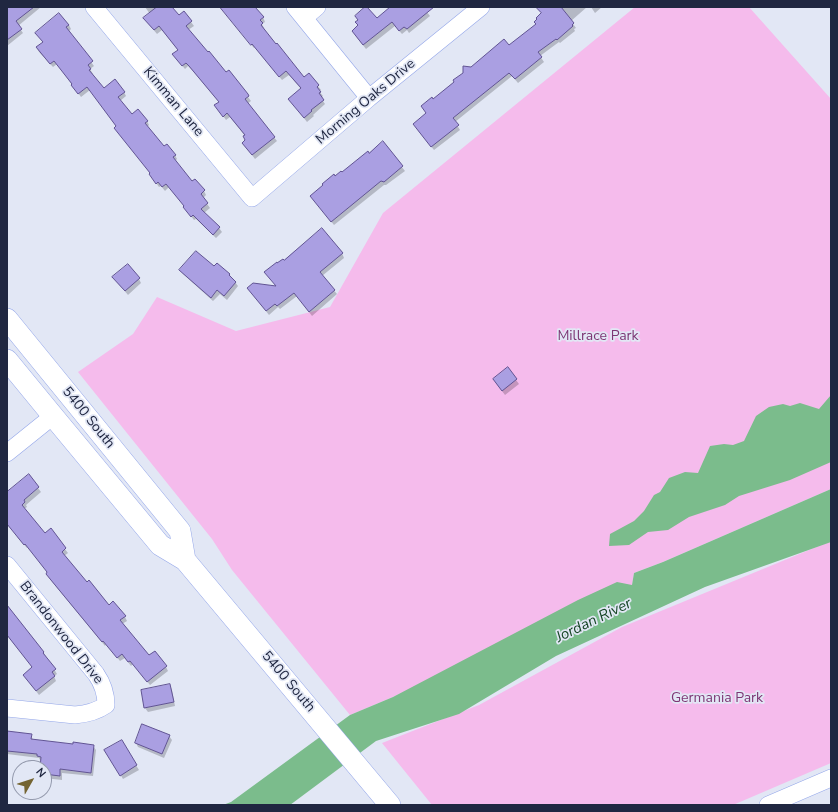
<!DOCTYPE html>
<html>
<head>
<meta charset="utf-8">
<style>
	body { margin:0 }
	#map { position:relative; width:838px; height:812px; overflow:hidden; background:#e2e7f5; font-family:"Nunito Sans",sans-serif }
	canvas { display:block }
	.frame { position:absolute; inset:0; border:8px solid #202741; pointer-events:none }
	.north { position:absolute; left:12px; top:760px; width:40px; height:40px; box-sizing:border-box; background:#e2e7f5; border:1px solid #949aad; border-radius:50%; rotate:51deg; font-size:11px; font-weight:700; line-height:16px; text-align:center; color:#202741 }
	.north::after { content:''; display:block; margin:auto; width:14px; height:18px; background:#746432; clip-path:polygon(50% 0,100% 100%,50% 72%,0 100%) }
</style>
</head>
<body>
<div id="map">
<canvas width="838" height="812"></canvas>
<div class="frame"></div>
<div class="north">N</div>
</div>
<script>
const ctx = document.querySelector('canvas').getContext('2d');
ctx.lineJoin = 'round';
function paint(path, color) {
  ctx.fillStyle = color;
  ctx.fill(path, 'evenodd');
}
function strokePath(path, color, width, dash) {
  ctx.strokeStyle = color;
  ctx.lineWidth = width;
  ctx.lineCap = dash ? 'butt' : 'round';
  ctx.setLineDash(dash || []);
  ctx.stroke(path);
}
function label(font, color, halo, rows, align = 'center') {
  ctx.font = font + ' "Nunito Sans",sans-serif';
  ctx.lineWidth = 3.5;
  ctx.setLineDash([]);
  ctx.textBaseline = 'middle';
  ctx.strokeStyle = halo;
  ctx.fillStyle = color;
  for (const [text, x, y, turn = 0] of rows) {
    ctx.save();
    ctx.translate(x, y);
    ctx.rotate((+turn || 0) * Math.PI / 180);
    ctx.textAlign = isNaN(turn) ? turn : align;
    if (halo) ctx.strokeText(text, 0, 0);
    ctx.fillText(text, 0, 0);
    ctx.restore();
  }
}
paint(new Path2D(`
	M635,7H749L831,99V489L663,562L634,573L632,585L393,697L350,715L232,570L212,539L78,372L133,334L157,297L236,331L330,307L383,213Z
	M831,541V763L733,805H432L382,743L479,705L622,627Z`), '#f5bbec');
paint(new Path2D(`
	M831,395V462L790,480L739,496L725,505L689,517L668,530L648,532L629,545L609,546L610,534L634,521L644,511L654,495L660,492L669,478L685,472L698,473L710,446L724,444L733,445L744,441L756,416L769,407L783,404L790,406L800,403L819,409Z
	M831,489V542L705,587L556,656L459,714L376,741L290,805H223L231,802L350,715L393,697L578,600L617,582L632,585L634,573L663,562Z`), '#7bbc8c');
paint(new Path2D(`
	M7,7H41L18,26L23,33L7,46Z
	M145,7H171L179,17L191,22L194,26L188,30L226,74L229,72L251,101L247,104L277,141L255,159L243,143L246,140L245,136L230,117L226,120L218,109L219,102L193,71L188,66L185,69L176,58L178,50L162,30L157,34L147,22L150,14Z
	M220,7H246L263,17L265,22L262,24L264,28L263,29L304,78L308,74L318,86L321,90L319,91L323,96L321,98L325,104L313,115L314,116L307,122L292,103L301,89L289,75L282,80L255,47L254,48Z
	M392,7H423L430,16L409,33L407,30L402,34L395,26L366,49L355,35Z
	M545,7H587L571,21L576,28L574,29L575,31L560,43L559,42L540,56L544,62L518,83L512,76L455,122L460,130L434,150L416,128L427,114L422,107L433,100L471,68L509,46L537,24Z
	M591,7H602L595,13Z
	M69,25L71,29L68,32L94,66L90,69L93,74L92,75L104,89L124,92L126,96L120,101L131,115L147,121L149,125L147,127L164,148L175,155L177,159L175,161L192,182L204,191L206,195L203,198L210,208L204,213L219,228L222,232L216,238L196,219L194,220L187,211L185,207L169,187L165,191L161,186L159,187L153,179L151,174L90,90L81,97L57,64L53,67L39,52L37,48L43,42L39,37Z
	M383,143L405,171L386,185H384L334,225L314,200L335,178L369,154Z
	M342,253L344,258L322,276L337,294L312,316L297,296L280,309L278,307L269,315L251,292L277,287Z
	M214,268L229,274L238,286L227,300L220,294L213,301L183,274L180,270Z
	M139,279L141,283L128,295L116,281Z
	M508,369L519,384L505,395L496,383Z
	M29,476L41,492L26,505L27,507L24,509L45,534L50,530L68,553L64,556L87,583L108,606L125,617L127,621L122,624L149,657L166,667L168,671L150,685L133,664L131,666L125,658L120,661L106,644L105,646L49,578L47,574L48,573L28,547L27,548L18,538L7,518V494Z
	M7,607L44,653L57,674L54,676L56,681L39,695L27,679L33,668L7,635Z
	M170,685L172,690L175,706L148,712L145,708Z
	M7,732L31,735L33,740L74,745L93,746L96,750L93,776L62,773V780L44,778V768H41L42,761L40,760L39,758L7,754Z
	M169,736L172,740L164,758L138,747L136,743Z
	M121,741L139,770L123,779L106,751Z`), '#0003');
const building = new Path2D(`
	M7,7H34L16,21L22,29L7,40Z
	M157,7H172L179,15L184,11L192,21L186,26L208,52L209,51L226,72L229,70L248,94L249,96L245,99L275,137L252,155L242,143L245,140L243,136L245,135L227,113L223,117L214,105L219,102L189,66L186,63L182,66L172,54L178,50L159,26L154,30L143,18Z
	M220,7H255L264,17L260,20L263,23L261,25L276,44L277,43L304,77L309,73L319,85L317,87L321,92L319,93L324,100L311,110L312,111L304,118L288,99L301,88L286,71L279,77L252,44L251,45Z
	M365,7H367L377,18L390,7H434L407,29L404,27L399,31L392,22L363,45L352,31L358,25L355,22L358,20L355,16Z
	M536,7H561L574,23L572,25L573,26L557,40L556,39L538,52L542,57L515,79L509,73L453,118L459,125L431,147L413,124L426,113L421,106L432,97L433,99L454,82L453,80L463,73V66L471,67L504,39L509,45L536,24L534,22L537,19L536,18L541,13Z
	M59,13L69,25L66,27L93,61L88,65L91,69L89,70L104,88L115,79L125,92L118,97L132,114L138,109L148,121L145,123L164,146L167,144L176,155L173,157L192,181L195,179L205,190L201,194L208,203L201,209L220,227L213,235L193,215L191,217L183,207L184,206L166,184L162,187L158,182L156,184L149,174L150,173L114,128L116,126L87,87L78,94L71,85L72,84L54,61L50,64L36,47L43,42L35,33Z
	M383,141L403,166L384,182L381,181L331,222L310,196L323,185L322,184L334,174L335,176L341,171L342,172L368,151L369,153Z
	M322,228L343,253L320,272L335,290L309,312L294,293L277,306L275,304L266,311L247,288L253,283L276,286L264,272L277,262V263L283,259L284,260Z
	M196,251L214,266L217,263L230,274L229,275L236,282L224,296L217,290L211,298L179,270Z
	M128,264L140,278L125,291L112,277Z
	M508,367L517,379L502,391L493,379Z
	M29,474L39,487L24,500L25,502L22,505L45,533L51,528L66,548L62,552L87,582L89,580L109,605L113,601L126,616L120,620L149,655L155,651L167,666L147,682L130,661L128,662L122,654L117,658L103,641L102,642L46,574L47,572L25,544L24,545L7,524V492Z
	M7,605L44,652L43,653L56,669L52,672L55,676L36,691L23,675L32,667L7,635Z
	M170,684L174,702L144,708L141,690Z
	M142,724L170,735L162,754L135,743Z
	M7,731L32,734L31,739L73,744V742L94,745L91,773L60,769V776L44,774V768H40L41,757L37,756V754L7,751Z
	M122,740L137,765L120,776L104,750Z`);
paint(building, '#aa9fe2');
strokePath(building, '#615493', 1);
const minor = new Path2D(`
	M94,7L252,198L369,98L481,7
	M295,7L369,98
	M304,18L317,7
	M7,453L53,416
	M7,565L96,674C103,684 106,693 106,705C96,712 87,714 75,715L7,708
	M768,805L831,778`);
const major = new Path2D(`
	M7,319L180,531L185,560
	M7,360L53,416L160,545L185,560L390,805`);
strokePath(minor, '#93a6e9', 18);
strokePath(major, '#93a6e9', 22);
strokePath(minor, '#fff', 17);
strokePath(major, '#fff', 21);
label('14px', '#202741', '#e2e7f5', [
	["Kimman Lane",173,102,50],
	["Morning Oaks Drive",366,102,-40],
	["5400 South",88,418,51],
	["Brandonwood Drive",61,633,52],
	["5400 South",288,682,50]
]);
label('14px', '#7d3775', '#e2e7f5', [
	["Millrace Park",598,337],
	["Germania Park",717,699]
]);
label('italic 15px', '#174727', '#e2e7f5', [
	["Jordan River",594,621,-26]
]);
</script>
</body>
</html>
